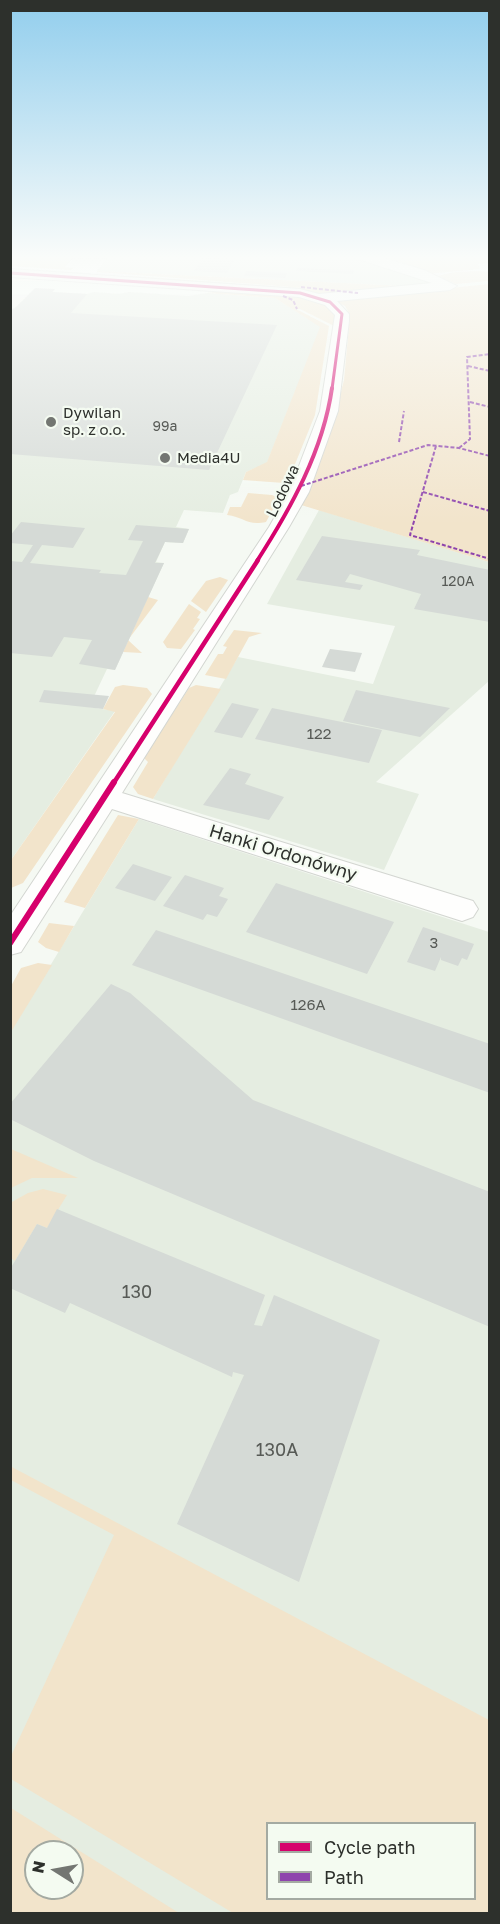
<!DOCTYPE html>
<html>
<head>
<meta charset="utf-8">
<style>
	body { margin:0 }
	#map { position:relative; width:500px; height:1924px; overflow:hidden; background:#f5f9f3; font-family:"Golos Text",sans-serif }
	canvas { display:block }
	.frame { position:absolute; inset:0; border:12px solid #2d302c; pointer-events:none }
	.legend { position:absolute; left:266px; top:1822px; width:210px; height:78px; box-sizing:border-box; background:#f4fbf1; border:2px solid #a4aaa2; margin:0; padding:8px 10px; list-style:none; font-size:18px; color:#2d302c }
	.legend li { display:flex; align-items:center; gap:12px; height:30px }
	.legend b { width:30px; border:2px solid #a4aaa2 }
	.north { position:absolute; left:24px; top:1840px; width:60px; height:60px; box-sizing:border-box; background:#f4fbf1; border:2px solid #a4aaa2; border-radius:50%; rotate:281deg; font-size:16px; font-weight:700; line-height:24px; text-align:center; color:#2d302c }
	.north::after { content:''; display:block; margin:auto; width:21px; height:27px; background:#737672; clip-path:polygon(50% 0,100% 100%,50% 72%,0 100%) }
</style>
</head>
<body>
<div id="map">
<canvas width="500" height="1924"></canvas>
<div class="frame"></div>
<ul class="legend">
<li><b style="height:8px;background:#d6006c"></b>Cycle path</li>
<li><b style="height:8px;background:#8e44ad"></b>Path</li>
</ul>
<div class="north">N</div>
</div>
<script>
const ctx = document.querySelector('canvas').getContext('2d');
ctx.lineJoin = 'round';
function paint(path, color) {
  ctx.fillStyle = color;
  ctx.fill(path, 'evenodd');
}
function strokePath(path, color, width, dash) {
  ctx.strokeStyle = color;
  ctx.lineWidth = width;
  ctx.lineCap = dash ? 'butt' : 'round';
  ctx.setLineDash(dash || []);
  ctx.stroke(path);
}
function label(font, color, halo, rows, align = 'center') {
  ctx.font = font + ' "Golos Text",sans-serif';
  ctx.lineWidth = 4.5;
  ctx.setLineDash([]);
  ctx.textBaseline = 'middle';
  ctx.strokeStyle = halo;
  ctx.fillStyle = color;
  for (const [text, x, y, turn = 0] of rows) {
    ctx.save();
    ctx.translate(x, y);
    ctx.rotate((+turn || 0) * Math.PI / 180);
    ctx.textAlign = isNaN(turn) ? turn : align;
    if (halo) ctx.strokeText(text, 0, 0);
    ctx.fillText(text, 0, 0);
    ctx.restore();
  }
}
paint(new Path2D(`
	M109,256H352L409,273L434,284L405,286L97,271Z
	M55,289L53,292L87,294L94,292L119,294L129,292L188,296L207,293L275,298L321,327L267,463L246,472L238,492L230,495L223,513L184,510L176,527L189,529L183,543L165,542L156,562L164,563L157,578L115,670L107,669L89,707L115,711L11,860V309Z
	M319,510L489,562V681L376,782L419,794L384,870L153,799L238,657L373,684L395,626L267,604Z
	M139,819L489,932V1913H11L10,1032ZM268,1824H474V1898H268ZM36,1852H72V1888H36Z`), '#e5ede1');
paint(new Path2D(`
	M10,256H75L65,267L73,268L71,270L11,266Z
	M489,256V263L478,264L480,269L427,274L371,257Z
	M481,271L489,272V281L456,284L437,276L455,272Z
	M97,272V271L405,286L357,292Z
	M131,276L344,291L352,292L326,295L129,277Z
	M489,284V562L301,505L330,435L344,380L350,315L345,306L333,300Z
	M230,290C252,292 321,291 333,312C335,317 334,322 334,326L300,309H296L329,326L315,415L289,479L284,483L243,480L246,472L267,462L320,327L275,298L207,293Z
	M248,493L272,495L279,498L266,522C247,526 244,517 227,515L230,507H241Z
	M220,577L228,580L206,612L191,601L206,581Z
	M148,597L158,600L128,640L142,653L123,652Z
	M189,604L201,612L197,618L200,619L193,629L195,630L181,649L167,648L163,642Z
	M234,630L262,633L249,637L226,679L205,675L218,654H223L227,647L223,646Z
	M123,685L147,688L152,694L23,883L11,888V860L115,712L103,709L115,687Z
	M196,685L221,689L153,799L138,794L133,787L148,762L144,758L189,688Z
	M118,815L139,819L85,908L64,902Z
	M49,923L74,926L59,952L46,948L38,942Z
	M38,963L52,965L11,1032V986L21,968Z
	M11,1149L78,1178H32L11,1188Z
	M43,1189L67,1195L47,1228L37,1224L15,1261L11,1258L10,1203L28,1193Z
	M10,1466L489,1720V1913H233L11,1779V1756L114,1535L11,1480ZM268,1824H474V1898H268Z
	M11,1808L179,1913H11ZM36,1852H72V1888H36Z`), '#f2e4cb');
paint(new Path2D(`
	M203,258L235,259L227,273L194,271Z
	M298,268L321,269L354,270L353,274L296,271Z
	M246,271L287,273L285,278L244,276Z
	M35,288L55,289L52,292L87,294L71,313L277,325L209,470L10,454V309H14Z
	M21,522L85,528L73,548L42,545L30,563L101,570L99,573L126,575L143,541L128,540L136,525L189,529L183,543L165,542L155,563H164L115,670L79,664L92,640L64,637L52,657L10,653V561L22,562L33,545L10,543V536Z
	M322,536L420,550L417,555L490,570V622L414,609L421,594L350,574L345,582L363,585L360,590L296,580Z
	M330,649L362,653L355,672L322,667Z
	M44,690L109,696L103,709L39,702Z
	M356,690L450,708L420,737L343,721Z
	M232,703L259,709L242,738L214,732Z
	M272,708L382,730L369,763L255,739Z
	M230,768L251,774L245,784L284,797L269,820L203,805Z
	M133,864L172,877L155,901L115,888Z
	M185,875L224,888L219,896L228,899L217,917L207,914L203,920L163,906Z
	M276,883L394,922L367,974L246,932Z
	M423,927L474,944L467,960L462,958L458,966L441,960V957L435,971L407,962Z
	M156,930L490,1044V1093L132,965Z
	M111,984L130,993L253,1100L490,1192V1327L94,1161L10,1119V1104Z
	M57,1209L265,1295L254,1325L262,1326L274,1295L380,1340L299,1582L177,1524L244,1375L233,1372L232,1377L70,1303L65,1313L10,1288V1269L15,1261L37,1224L47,1228Z`), '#d5dad6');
const minor = new Path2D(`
	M357,256H376L424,270L457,286L450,290L337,301L349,314V321L338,411L309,492L289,527L122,793L473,901L478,909L473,917L462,921L112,809L21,952L10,955V916L269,527L289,492L320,411L335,315L325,305L299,297L10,277V269L300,289L319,294L432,283L358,259Z`);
strokePath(minor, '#d3d6d1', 2);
paint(minor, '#fefefd');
strokePath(new Path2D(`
	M301,287L358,293
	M283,296L293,300L297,309
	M468,366L490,371
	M470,402L490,407
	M399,442L404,411
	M436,446L410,535L490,559
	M459,448L470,439L467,357L490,354
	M301,486L428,445L459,448L490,456
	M423,492L490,511`), '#8e44ad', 2, [4, 2]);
strokePath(new Path2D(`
	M10,273L300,293L330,302L342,314L332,389`), '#d6006c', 3);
strokePath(new Path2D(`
	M257,561C291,508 323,451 332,388`), '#d6006c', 4);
strokePath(new Path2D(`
	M113,784L258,560`), '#d6006c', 4.5);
strokePath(new Path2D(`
	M10,943L114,782`), '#d6006c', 6);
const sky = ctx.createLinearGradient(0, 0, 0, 525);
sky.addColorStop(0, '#92ceed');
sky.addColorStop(0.49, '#fafcfa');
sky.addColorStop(1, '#fafcfa00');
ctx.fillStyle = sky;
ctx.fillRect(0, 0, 500, 525);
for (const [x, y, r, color] of [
	[51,422,6,"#737672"],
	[165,458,6,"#737672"]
]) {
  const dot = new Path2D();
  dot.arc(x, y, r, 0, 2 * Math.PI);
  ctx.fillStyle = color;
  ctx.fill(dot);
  strokePath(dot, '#f4fbf1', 2);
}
label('14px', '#575a56', null, [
	["99a",165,427],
	["120A",458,582]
]);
label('15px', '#2d302c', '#f4fbf1', [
	["Dywilan",63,413],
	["sp. z o.o.",63,430],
	["Media4U",177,458]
], 'left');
label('15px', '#2d302c', '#f4fbf1', [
	["Lodowa",283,491,-64]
]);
label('15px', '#575a56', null, [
	["122",319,734],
	["3",434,943],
	["126A",308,1005]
]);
label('18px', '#2d302c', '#f4fbf1', [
	["Hanki Ordonówny",283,853,17]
]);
label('18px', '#575a56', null, [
	["130",137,1292],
	["130A",277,1450]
]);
</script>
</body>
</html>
